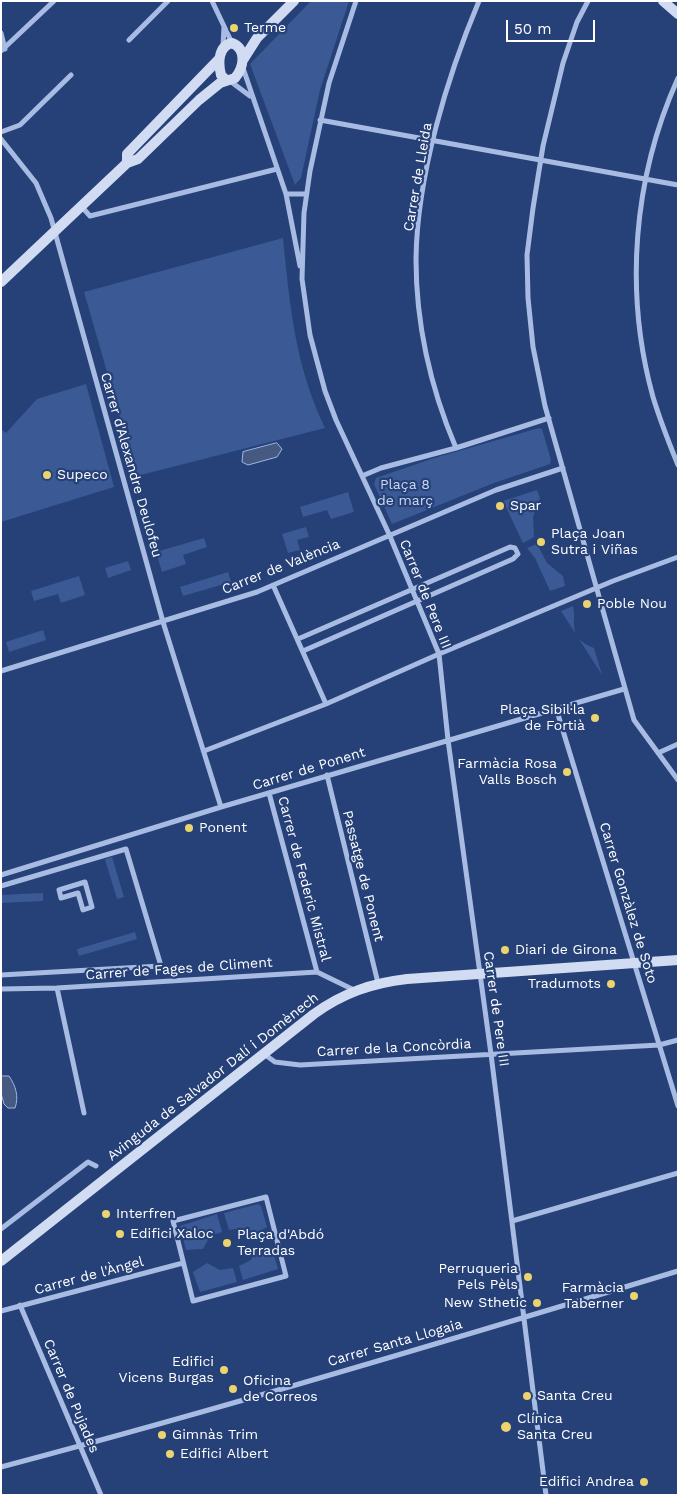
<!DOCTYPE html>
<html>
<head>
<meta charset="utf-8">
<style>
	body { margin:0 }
	#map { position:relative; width:679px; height:1496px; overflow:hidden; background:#264178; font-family:"Work Sans",sans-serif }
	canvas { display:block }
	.frame { position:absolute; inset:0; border:2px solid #fff; pointer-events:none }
	.scale { position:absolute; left:506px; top:20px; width:89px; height:22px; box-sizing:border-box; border:2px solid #fff; border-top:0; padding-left:6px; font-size:15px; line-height:18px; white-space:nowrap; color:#fff; -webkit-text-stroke:4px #264178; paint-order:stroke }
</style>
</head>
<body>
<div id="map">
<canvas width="679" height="1496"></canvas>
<div class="frame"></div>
<div class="scale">50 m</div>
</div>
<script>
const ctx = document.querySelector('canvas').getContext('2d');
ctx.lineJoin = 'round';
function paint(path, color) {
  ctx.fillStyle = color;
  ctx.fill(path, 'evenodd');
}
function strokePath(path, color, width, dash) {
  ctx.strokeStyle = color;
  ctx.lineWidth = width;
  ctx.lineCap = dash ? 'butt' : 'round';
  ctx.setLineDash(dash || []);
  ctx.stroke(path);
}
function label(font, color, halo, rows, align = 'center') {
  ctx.font = font + ' "Work Sans",sans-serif';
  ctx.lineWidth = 4.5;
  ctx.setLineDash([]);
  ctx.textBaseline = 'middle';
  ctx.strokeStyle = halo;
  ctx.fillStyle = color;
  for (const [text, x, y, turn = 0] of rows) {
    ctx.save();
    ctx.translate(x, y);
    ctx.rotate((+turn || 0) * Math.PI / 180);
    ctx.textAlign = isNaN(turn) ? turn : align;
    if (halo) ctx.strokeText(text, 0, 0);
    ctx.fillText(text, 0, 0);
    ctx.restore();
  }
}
paint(new Path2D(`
	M311,1H349L320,90L301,178L295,185L250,64Z
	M283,238C290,307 295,365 325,428L137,476L84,292Z
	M86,384L114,487L1,522V429L6,433L37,399Z
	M539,428L542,429L551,460L550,464L494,483L392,524L374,484L376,478L431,459Z
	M537,490L540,498L533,517L534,537L523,543L503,501Z
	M348,492L354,512L331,519L327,510L303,517L300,507Z
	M306,527L309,537L297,540L300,550L288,553L282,534Z
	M204,538L207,547L183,555L186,564L162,572L156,552Z
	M537,544L547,563L563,576L565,586L550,591L535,558L527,548Z
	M128,561L131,570L108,578L105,568Z
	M228,572L231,582L183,596L180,587Z
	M79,576L85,595L61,603L58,594L34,601L31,591Z
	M573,606C577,624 566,637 594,648L602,675L561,611Z
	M43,630L46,640L9,652L6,642Z
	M112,857L124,897L117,899L105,859Z
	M43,893V901L1,903V895Z
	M135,932L137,939L79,956L77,949Z
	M258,1204L261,1206L267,1227L253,1235L242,1228L229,1230L224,1213Z
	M217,1214L222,1232L210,1236L203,1249L186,1250L180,1226Z
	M256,1250L273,1251L278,1269L243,1280L239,1266L251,1260Z
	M207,1263L220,1270L233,1268L237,1282L200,1292L193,1272Z`), '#3a5995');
const water = new Path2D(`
	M277,443L282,449L277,457L248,465L242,462L243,452Z
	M1,1076H9C16,1086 19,1097 15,1108H8L4,1104L1,1093Z`);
paint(water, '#455981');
strokePath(water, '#9db6e3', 1);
strokePath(new Path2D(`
	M212,1L232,43
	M356,1L329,83L310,171L304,213L302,279L310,335L325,391L336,420L389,534L439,654L448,740L491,1054L546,1495
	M588,1L577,22L563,63L543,146L533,208L527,255L528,298L533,347L545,406L634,720L678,780
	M1,33L5,49
	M129,40L168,1
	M223,46L224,27
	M1,51L54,1
	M243,68L286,194L300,266
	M678,78C633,178 624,292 653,397C660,420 669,443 678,465
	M230,81L250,96
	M320,120L678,185
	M1,132L20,125L71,75
	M1,139L36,183L51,218L163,622L221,807
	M286,194H306
	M81,206L90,216L277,169
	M456,448C431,389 416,323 416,259C417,176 447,77 479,1
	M362,476L381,468L456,448L549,418
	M273,585L326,704
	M298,639L510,547L515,548L518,554L513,559L303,651
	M1,671L257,592L496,490L563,468
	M556,708L678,1106
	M204,751L326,704L439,654L613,581L678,557
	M658,753L678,744
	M327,775L378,983
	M269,793L317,972
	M1,875L221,807L624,689
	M85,882L92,907L83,910L78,893L61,898L59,890Z
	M1,886L126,849L161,966L1,975
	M57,988L84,1113
	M1,989L57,988L317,972L354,990
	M264,1054L275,1062L300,1065L659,1045L678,1040
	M266,1197L286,1276L193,1301L173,1221Z
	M512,1221L678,1173
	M1,1229L88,1162L96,1166
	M20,1305L101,1495
	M1,1311L183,1263
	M1,1467C228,1407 453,1339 678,1271`), '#a8bce3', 5);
strokePath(new Path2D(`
	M663,1L678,14
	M243,60L257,38L294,1
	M127,163V154L219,59
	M1,282L127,163L138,159L199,100L220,83L235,78C244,67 247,49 232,43C218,46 218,63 221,75L226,80
	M1,1261L314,1014C343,993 372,983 407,979L678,960`), '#d1dcf3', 10);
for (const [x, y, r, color] of [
	[234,28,5,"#ebd46e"],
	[47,475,5,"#ebd46e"],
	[500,506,5,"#ebd46e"],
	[541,542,5,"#ebd46e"],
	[587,604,5,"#ebd46e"],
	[595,718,5,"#ebd46e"],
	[567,772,5,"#ebd46e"],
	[189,828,5,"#ebd46e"],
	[505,950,5,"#ebd46e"],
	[611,984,5,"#ebd46e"],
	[106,1214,5,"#ebd46e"],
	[120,1234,5,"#ebd46e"],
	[227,1243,5,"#ebd46e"],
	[528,1277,5,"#ebd46e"],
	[634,1296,5,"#ebd46e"],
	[537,1303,5,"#ebd46e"],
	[224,1370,5,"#ebd46e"],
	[233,1389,5,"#ebd46e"],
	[527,1396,5,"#ebd46e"],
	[506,1427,6,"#ebd46e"],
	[162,1435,5,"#ebd46e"],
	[170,1454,5,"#ebd46e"],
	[644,1482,5,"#ebd46e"]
]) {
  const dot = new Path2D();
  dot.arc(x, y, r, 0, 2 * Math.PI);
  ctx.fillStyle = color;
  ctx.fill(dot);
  strokePath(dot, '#264178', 2);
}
label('14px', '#fff', '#264178', [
	["Terme",244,28],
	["Supeco",57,475],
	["Spar",510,506],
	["Plaça Joan",551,534],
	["Sutra i Viñas",551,550],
	["Poble Nou",597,604],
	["Plaça Sibil·la",585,710,"right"],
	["de Fortià",585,726,"right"],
	["Farmàcia Rosa",557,764,"right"],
	["Valls Bosch",557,780,"right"],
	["Ponent",199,828],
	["Diari de Girona",515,950],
	["Tradumots",601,984,"right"],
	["Interfren",116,1214],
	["Edifici Xaloc",130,1234],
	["Plaça d'Abdó",237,1235],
	["Terradas",237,1251],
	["Perruqueria",518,1269,"right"],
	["Pels Pèls",518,1285,"right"],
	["Farmàcia",624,1288,"right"],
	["Taberner",624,1304,"right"],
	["New Sthetic",527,1303,"right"],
	["Edifici",214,1362,"right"],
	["Vicens Burgas",214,1378,"right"],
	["Oficina",243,1381],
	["de Correos",243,1397],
	["Santa Creu",537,1396],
	["Clínica",517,1419],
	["Santa Creu",517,1435],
	["Gimnàs Trim",172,1435],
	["Edifici Albert",180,1454],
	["Edifici Andrea",634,1482,"right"]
], 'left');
label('14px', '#fff', '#264178', [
	["Carrer de Lleida",418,177,-80],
	["Carrer d'Alexandre Deulofeu",131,465,74],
	["Carrer de València",281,567,-22],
	["Carrer de Pere III",425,594,68],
	["Carrer de Ponent",309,769,-17],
	["Passatge de Ponent",363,876,76],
	["Carrer de Federic Mistral",304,879,75],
	["Carrer Gonzàlez de Soto",628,903,73],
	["Carrer de Fages de Climent",179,969,-4],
	["Carrer de Pere III",496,1009,82],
	["Carrer de la Concòrdia",394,1048,-3],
	["Avinguda de Salvador Dalí i Domènech",213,1077,-38],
	["Carrer de l'Àngel",89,1276,-15],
	["Carrer Santa Llogaia",395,1343,-16],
	["Carrer de Pujades",71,1396,67]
]);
label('14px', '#cad8f2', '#264178', [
	["Plaça 8",405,485],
	["de març",405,501]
]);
</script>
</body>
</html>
